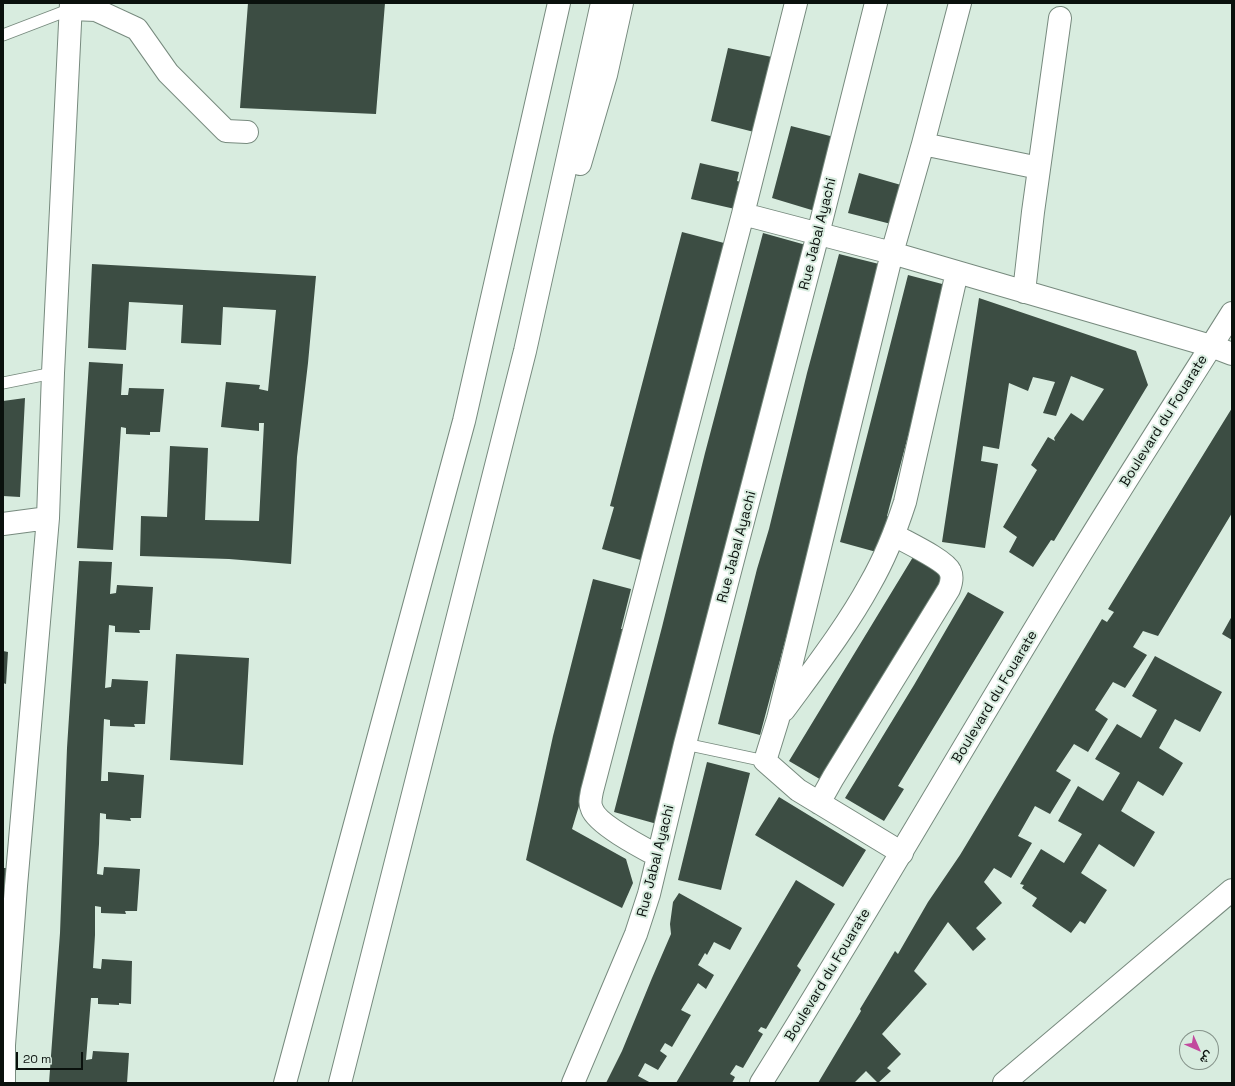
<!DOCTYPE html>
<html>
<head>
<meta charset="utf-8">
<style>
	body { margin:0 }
	#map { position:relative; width:1235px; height:1086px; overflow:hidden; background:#d8ecdf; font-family:"Space Grotesk",Vazirmatn,sans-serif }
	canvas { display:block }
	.frame { position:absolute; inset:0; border:4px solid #0a110d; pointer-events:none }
	.north { position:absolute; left:1179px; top:1030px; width:40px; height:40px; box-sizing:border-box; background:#d8ecdf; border:1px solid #86948b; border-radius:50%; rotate:135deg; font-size:11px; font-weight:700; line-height:16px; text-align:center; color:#0a110d }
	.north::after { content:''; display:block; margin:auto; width:14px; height:18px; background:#c24a9e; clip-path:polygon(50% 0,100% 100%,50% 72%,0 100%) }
	.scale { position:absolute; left:16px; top:1052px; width:67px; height:18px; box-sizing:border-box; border:2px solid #0a110d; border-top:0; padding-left:5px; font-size:12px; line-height:14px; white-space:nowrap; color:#0a110d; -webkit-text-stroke:3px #d8ecdf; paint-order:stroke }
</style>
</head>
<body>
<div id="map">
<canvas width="1235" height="1086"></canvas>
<div class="frame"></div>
<div class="north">ش</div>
<div class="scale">20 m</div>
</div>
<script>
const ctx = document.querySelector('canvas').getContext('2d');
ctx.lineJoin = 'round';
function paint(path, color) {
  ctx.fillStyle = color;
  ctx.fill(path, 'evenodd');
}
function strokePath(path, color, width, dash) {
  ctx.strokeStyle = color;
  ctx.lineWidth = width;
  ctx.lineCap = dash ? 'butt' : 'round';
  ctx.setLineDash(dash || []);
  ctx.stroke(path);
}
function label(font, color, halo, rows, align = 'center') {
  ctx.font = font + ' "Space Grotesk",sans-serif';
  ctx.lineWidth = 4;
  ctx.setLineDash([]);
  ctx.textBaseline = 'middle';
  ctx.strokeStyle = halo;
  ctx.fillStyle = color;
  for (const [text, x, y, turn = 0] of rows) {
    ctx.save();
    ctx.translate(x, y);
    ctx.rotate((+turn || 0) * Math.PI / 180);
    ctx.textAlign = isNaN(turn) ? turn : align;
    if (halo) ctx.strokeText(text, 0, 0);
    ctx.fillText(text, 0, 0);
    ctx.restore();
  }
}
paint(new Path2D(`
	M248,3H385L376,114L240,108Z
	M728,48L772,57L754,132L711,121Z
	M791,126L834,137L815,211L772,198Z
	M700,163L739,172L737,181L741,182L735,209L691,199Z
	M859,173L901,185L891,224L848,213Z
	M682,232L724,243L644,561L602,549L614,507L610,506Z
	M763,233L806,245L657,824L614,812L662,627L705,453Z
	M839,254L883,265L812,540L760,735L718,724L757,569L769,529L807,373Z
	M92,264L316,276L308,363L297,457L291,564L229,559L140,556L141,516L167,517L170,446L208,448L205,520L259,521L264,423H259V431L221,427L226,382L260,385L259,389L268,391L276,310L223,307L221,345L181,343L183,305L129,302L126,350L88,348Z
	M908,275L946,285L913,417L887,516L890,517L880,553L840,542Z
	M979,298L1136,351L1148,385L1054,541L1051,540L1033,567L1009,552L1017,537L1003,527L1037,470L1031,465L1048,437L1055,441L1054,438L1071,413L1083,421L1104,389L1071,376L1056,416L1043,413L1055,382L1033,377L1028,391L1009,383L999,449L983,446L981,461L998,464L985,548L942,542Z
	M89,362L123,364L121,395H128L129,388L164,389L160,432H150V435L126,434V428L121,427L113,550L77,548Z
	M25,398L20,497L3,496V401Z
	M1232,408V513L1158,636L1143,631L1133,647L1147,655L1125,688L1113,682L1095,710L1108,719L1088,752L1074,744L1056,771L1071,780L1050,814L1035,806L1018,836L1032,843L1011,878L994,868L984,882L1002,903L976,928L986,939L973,951L948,922L914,971L927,984L882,1034L901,1054L887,1068L891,1071L878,1083L866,1071L854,1083H818L861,1011L860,1009L877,981L895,951L898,954L928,902L960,855L1102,619L1107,622L1114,612L1108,609Z
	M913,557L946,577L823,781L789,761Z
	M79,561L112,562L110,594L116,593L117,585L153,587L150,630H139L140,633L115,632V626L109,625L105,688L111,687L112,679L148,681L145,724H134L135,727L110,726V720L104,719L101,781H108V772L144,775L141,818H130L131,821L106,819V814L100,813L99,844L97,874L103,875L104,867L140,869L137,911H125L126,914L101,913V907L95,906V935L93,968L101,969L102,959L132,961L131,1004L119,1003V1005L98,1004V998H91L86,1060L92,1059L93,1051L129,1053L127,1083H49L60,933L67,748Z
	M593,579L631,589L621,629H623L585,786L572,829L626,859L633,883L622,908L526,860L553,736Z
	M968,592L1004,612L898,786L904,789L884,821L845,798L914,685Z
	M1232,616V640L1222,634Z
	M3,651L8,652L6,684L3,683Z
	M176,654L249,658L243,765L170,760Z
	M1155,656L1222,692L1200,732L1175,719L1159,748L1183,763L1163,796L1138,781L1121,811L1155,832L1134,867L1099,844L1081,873L1107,890L1085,924L1080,921L1071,933L1032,906L1037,898L1022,888L1024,885L1020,884L1041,849L1064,863L1082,834L1058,821L1078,786L1103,801L1120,773L1095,759L1117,724L1141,738L1157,710L1132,696Z
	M707,762L750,773L721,890L678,880Z
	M779,797L866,850L843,887L755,835Z
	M3,868H8L3,918Z
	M796,880L835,904L797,966L801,970L766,1029L761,1027L758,1031L763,1034L743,1068L736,1065L730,1074L735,1077L732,1083H676Z
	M679,893L742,928L730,950L714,942L707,955L705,953L698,965L714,975L706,989L698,983L681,1010L691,1015L672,1047L665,1043L660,1051L667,1056L658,1070L645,1063L638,1076L651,1083H606L622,1051L652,978L671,934L670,924L673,902Z`), '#3c4d43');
const lane = new Path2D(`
	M3,35L71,9
	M3,383L53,373
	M685,744L765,761`);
const street = new Path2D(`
	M71,9L96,10L137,29L168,73L226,131L247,132
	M923,144L1039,168
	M743,214L892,253L1211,346L1232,354
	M1024,292L1033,212L1060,18
	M3,524L48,518
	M784,710C814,669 846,628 870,584C885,558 896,530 905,502L957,272
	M819,803L833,778L949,589C951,584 953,577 950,571C945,560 906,542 894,535
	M902,853L798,790L765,761L778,719L892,253L923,144L960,3
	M658,856C643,848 597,824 592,809C589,803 591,797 592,791L743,214L796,3
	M4,1083V1045L16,886L48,518L53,373L71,3
	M573,1083L636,934L649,894L685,744L818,234L876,3
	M1004,1083L1232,890`);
const secondary = new Path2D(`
	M761,1083C867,914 966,741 1070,571C1123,484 1178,399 1232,313`);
const highway = new Path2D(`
	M580,164L606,75L622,3
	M285,1083L464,421L559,3
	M340,1083L525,351L602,3`);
strokePath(lane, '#778a7e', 13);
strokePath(street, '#778a7e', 24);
strokePath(secondary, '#778a7e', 24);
strokePath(highway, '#778a7e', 24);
strokePath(lane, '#fff', 11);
strokePath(street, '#fff', 22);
strokePath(secondary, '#fff', 22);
strokePath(highway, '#fff', 22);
label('14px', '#0a110d', '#d8ecdf', [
	["Rue Jabal Ayachi",818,234,-76],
	["Boulevard du Fouarate",1164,421,-58],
	["Rue Jabal Ayachi",737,547,-75],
	["Boulevard du Fouarate",995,697,-59],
	["Rue Jabal Ayachi",656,861,-76],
	["Boulevard du Fouarate",828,975,-59]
]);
</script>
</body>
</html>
